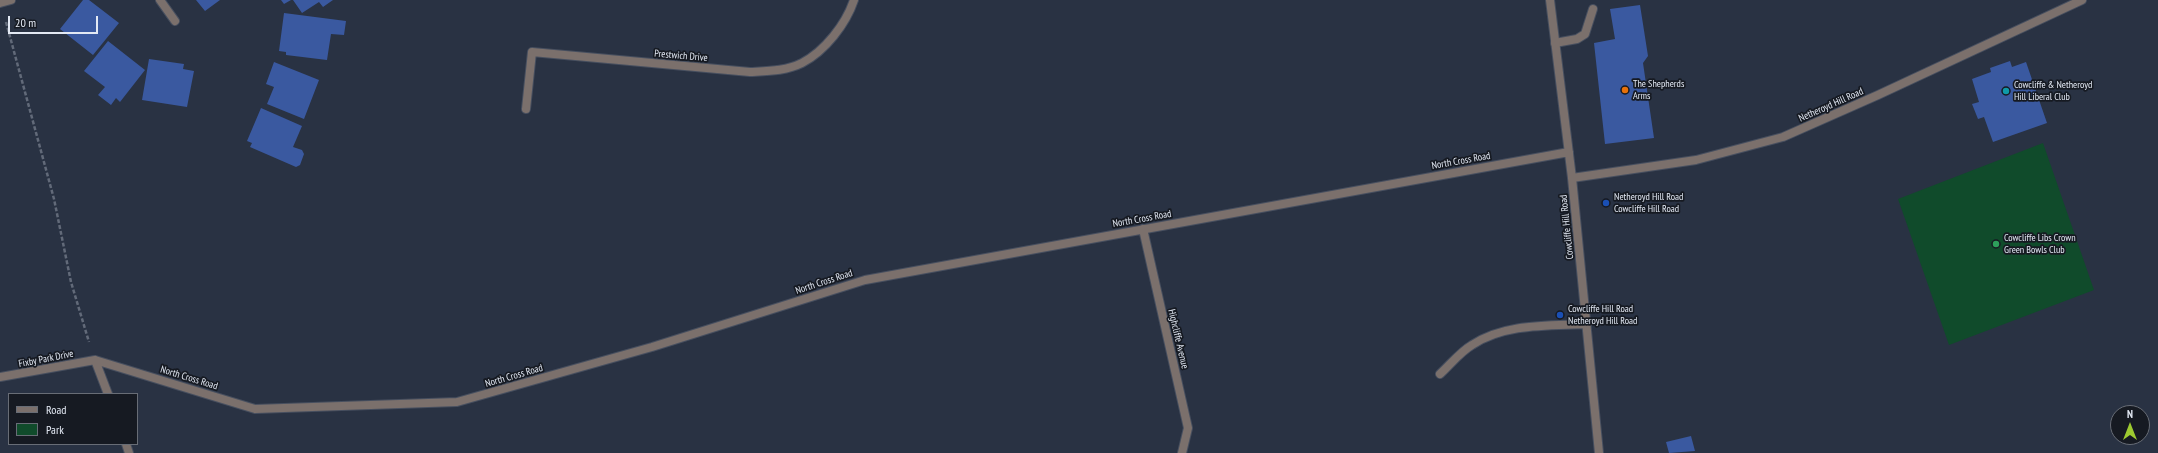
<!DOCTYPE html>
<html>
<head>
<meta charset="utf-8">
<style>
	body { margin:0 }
	#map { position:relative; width:2158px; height:453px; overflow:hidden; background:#293243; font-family:"PT Sans Narrow",sans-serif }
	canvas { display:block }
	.legend { position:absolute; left:8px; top:393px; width:130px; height:52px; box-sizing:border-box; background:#161a22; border:1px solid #686d76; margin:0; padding:5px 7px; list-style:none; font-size:12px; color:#e3e9f4 }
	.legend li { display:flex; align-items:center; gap:8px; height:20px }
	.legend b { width:20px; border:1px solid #686d76 }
	.north { position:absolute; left:2110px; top:405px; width:40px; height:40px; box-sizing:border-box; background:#161a22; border:1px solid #686d76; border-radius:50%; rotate:0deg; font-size:11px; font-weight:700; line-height:16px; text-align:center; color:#e3e9f4 }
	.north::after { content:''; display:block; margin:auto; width:14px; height:18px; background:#9dca30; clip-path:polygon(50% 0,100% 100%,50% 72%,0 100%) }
	.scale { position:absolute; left:8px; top:16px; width:90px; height:18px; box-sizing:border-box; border:2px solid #e3e9f4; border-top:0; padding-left:5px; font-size:12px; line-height:14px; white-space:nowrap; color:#e3e9f4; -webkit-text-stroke:3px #161a22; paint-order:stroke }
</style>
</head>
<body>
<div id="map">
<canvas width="2158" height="453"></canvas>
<ul class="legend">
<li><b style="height:5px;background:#7b706c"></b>Road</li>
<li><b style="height:11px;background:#104b2b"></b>Park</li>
</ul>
<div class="north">N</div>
<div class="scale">20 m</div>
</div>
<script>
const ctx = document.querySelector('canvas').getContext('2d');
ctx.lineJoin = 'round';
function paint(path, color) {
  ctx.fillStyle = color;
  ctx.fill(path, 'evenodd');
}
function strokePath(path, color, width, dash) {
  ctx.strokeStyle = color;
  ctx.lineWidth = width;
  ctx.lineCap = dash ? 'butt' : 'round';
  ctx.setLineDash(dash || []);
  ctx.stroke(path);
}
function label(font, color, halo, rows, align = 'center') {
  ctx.font = font + ' "PT Sans Narrow",sans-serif';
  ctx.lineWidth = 3.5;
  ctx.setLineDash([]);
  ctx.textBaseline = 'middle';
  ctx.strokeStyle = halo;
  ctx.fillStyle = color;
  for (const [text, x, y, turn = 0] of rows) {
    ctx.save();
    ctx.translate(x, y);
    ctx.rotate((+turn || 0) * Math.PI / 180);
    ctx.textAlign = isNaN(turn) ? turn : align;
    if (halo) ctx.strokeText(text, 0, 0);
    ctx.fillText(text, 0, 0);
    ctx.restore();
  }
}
paint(new Path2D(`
	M2043,143L2094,290L1949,345L1898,199Z`), '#104b2b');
paint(new Path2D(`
	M83,0H89L119,23L93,55L60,29Z
	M196,0H220L205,11Z
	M281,0H291L284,4Z
	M293,0H333L323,7L319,2L302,13Z
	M1640,5L1648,56L1643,63L1654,138L1605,144L1594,43L1615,39L1610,9Z
	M284,13L346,21L344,35L331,34L327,60L286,55V52L279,51Z
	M108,41L145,70L120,102L116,98L111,105L98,95L105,87L84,71Z
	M149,59L184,64L183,69L194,71L187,107L142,100Z
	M2010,61L2012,67L2026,62L2047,123L1993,142L1984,117L1978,119L1972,104L1979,102L1972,79L1991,72L1990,68Z
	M274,62L319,80L304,119L267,104L274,87L266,84Z
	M261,108L302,126L293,147L302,150L304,154L300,165L296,167L250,147L252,143L247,141Z
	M1691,436L1695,451L1669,453L1666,442Z`), '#3a59a0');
const service = new Path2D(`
	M1555,43L1577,39L1585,34L1593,9
	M1440,374C1450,365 1460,352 1472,345C1505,323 1549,326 1587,324`);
const minor = new Path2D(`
	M160,0L175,21
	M1550,0L1572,178L1599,453
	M0,3L11,0
	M526,109L532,52L750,72C768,71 786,71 802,63C825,51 846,24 854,0
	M1572,178L1696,160L1783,137L1878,95L2082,0
	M1143,229L1188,428L1182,453
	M95,360L108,394
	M0,377L95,360L255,409L457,402L652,347L865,280L1569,152
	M126,444L129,453`);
strokePath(service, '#474f5f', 10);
strokePath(minor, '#474f5f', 10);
strokePath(new Path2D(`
	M6,22L54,199L71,282L89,342`), '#626a79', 2.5, [4, 2]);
strokePath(service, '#7b706c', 8);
strokePath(minor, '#7b706c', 8);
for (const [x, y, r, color] of [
	[1625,90,4,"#e8710a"],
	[2006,91,4,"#0f9aa8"],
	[1606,203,4,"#1a4fb4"],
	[1996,244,4,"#2e9e5b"],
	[1560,315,4,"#1a4fb4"]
]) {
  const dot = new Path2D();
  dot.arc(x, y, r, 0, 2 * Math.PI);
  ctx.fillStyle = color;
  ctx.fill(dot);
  strokePath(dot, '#161a22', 1.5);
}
label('10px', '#e3e9f4', '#161a22', [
	["Prestwich Drive",681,56,5],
	["Netheroyd Hill Road",1831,105,-24],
	["North Cross Road",1461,161,-10],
	["North Cross Road",1142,219,-10],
	["Cowcliffe Hill Road",1567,227,-96],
	["North Cross Road",824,282,-18],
	["Highcliffe Avenue",1178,339,77],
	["Fixby Park Drive",46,359,-11],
	["North Cross Road",514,376,-16],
	["North Cross Road",189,378,17]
]);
label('10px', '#e3e9f4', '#161a22', [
	["The Shepherds",1633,84],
	["Arms",1633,96],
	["Cowcliffe & Netheroyd",2014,85],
	["Hill Liberal Club",2014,97],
	["Netheroyd Hill Road",1614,197],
	["Cowcliffe Hill Road",1614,209],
	["Cowcliffe Libs Crown",2004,238],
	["Green Bowls Club",2004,250],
	["Cowcliffe Hill Road",1568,309],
	["Netheroyd Hill Road",1568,321]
], 'left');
</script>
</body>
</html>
